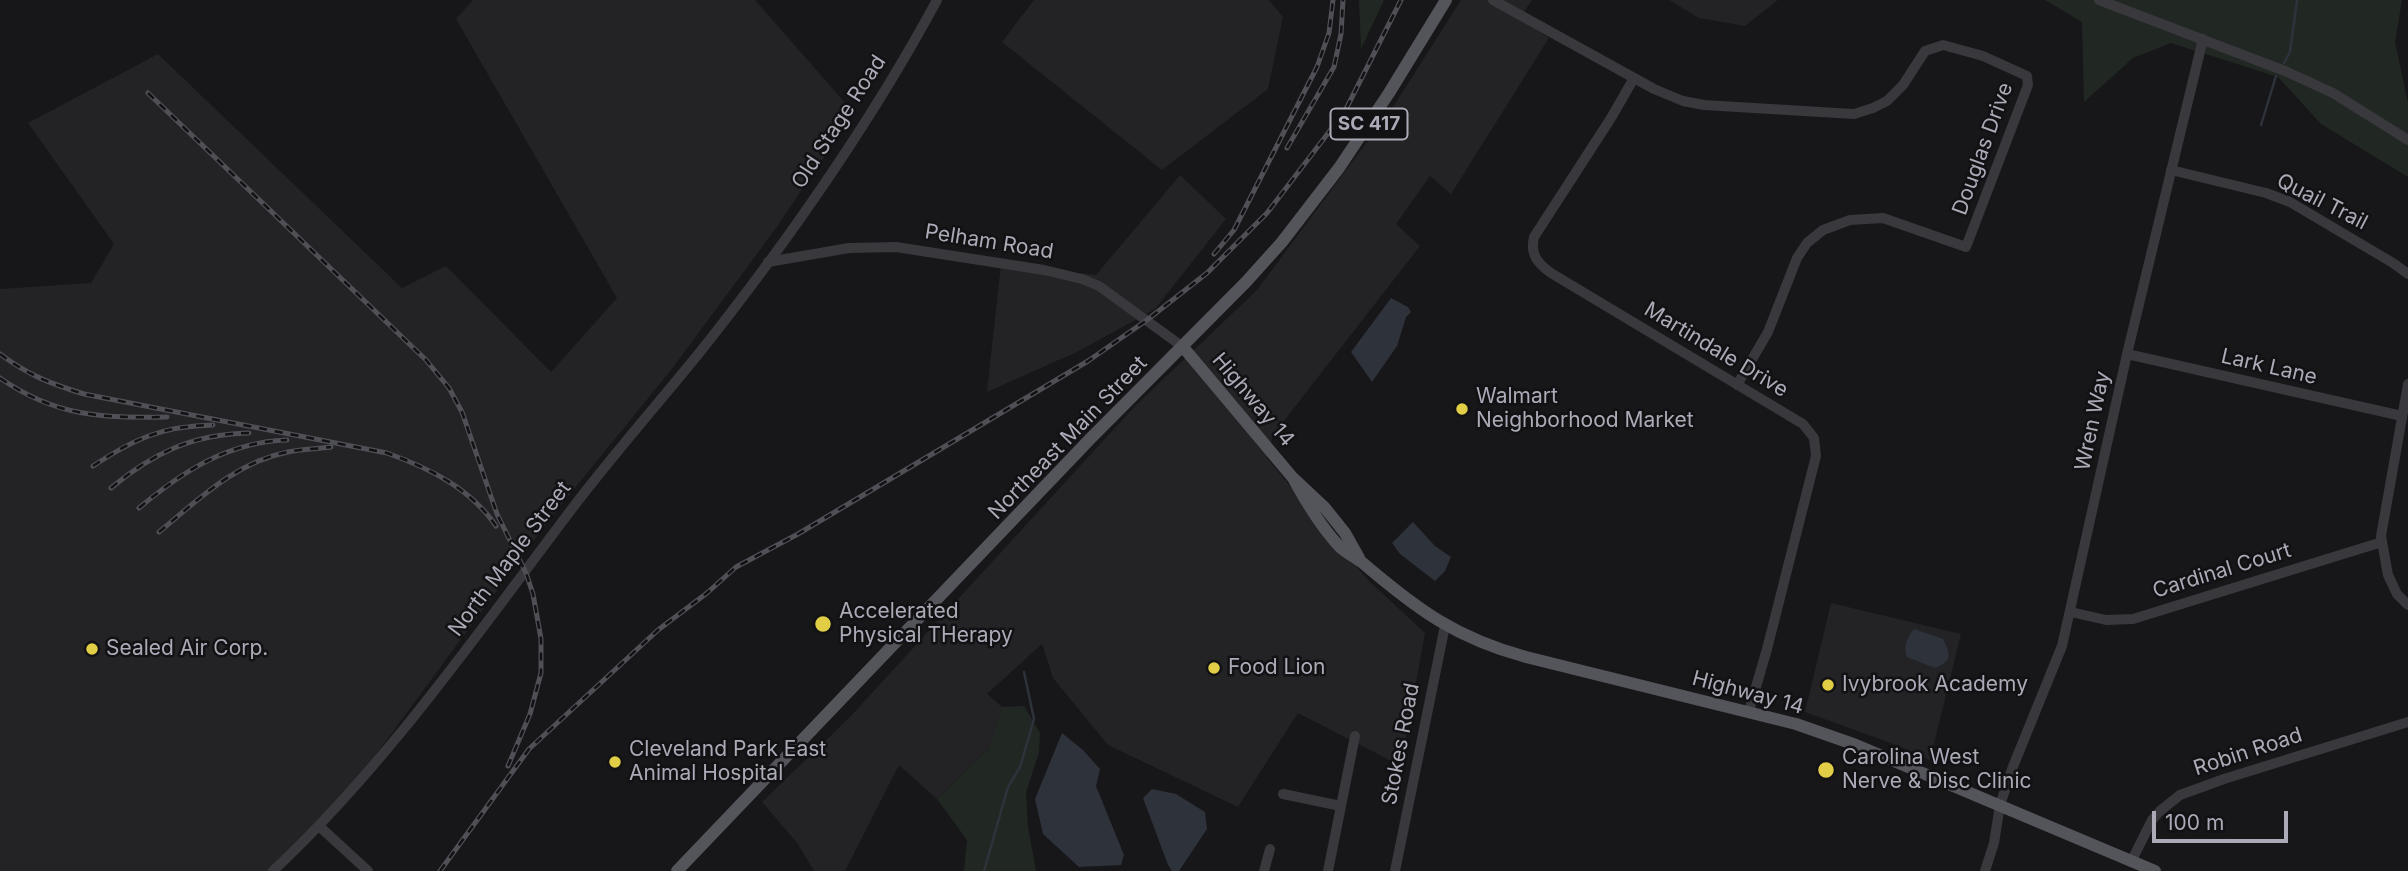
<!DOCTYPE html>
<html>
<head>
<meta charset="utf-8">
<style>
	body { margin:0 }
	#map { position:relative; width:2408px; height:871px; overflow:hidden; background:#171618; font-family:Inter,sans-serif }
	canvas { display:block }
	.scale { position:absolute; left:2152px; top:811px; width:136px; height:32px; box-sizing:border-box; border:4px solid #aaabb7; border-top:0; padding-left:9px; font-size:21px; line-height:24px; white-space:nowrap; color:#aaabb7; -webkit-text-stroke:5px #121113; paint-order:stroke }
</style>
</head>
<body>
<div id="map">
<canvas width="2408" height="871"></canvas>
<div class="scale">100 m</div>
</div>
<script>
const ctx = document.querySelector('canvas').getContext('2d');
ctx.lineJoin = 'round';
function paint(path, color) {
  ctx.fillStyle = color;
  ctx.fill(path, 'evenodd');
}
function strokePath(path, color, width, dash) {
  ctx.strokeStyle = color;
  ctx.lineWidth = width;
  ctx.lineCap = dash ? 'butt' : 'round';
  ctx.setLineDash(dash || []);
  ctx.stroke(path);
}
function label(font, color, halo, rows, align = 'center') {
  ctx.font = font + ' Inter,sans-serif';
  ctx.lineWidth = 5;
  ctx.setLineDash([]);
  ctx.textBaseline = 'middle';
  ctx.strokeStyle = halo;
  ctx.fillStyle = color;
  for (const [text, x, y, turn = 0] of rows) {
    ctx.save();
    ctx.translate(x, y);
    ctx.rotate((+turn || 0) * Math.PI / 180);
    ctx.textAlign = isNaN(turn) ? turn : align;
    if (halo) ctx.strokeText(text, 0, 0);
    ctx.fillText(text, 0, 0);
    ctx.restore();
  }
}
paint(new Path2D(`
	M473,0H755L854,113L774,231L671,370L549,520L321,829L268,871H0V289L91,283L114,244L28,123L158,54L402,288L446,266L551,372L617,298L456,19Z
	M1034,0H1269L1283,17L1268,89L1162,170L1002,42Z
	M1461,0H1532L1520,18L1549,38L1451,194L1430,176L1396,224L1420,246L1273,435L1267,458L1367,579L1425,633L1401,766L1298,713L1238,807L1108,745L1053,678L1042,644L987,694L1002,707L989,748L937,799L899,765L845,871H814L798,844L762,802L849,718L1135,406L1257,290L1395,104Z
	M1669,0H1778L1745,26L1699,18Z
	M1180,175L1226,219L1155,309L1079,351L987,392L1001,264L1096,275Z
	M1831,603L1961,634L1930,760L1896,745L1805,712Z`), '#232325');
paint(new Path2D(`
	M1359,0H1384L1361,49Z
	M2045,0H2402L2395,42L2408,103V177L2321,124L2278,77L2171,43L2133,58L2084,102L2082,22Z
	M1024,706L1040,733L1039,752L1026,793L1028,827L1036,871H964L967,840L937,799L989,748L1002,707Z`), '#212823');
paint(new Path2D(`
	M1391,298L1408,307L1411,312L1406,317L1397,346L1372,382L1351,352Z
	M1413,522L1435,546L1451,557L1445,571L1435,581L1400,554L1392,543Z
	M1914,629L1943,639C1951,655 1952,661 1935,668L1907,657C1903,646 1907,638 1914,629Z
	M1062,733L1083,750L1100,769L1096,786L1124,855L1121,865L1079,867L1043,834L1035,799Z
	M1152,789L1176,794L1205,812L1207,829L1179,871H1172L1168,865L1143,798Z`), '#2e323b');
strokePath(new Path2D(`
	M2284,63L2290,52L2297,0
	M2261,125L2276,76
	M984,871L1008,787L1020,767L1034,719L1024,672`), '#2e323b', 2.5);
strokePath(new Path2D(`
	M1493,0L1654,89L1683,101L1704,105L1854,114L1873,108L1887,101L1903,85L1925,51L1943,45L1983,56L2027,76L2028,85L1966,247L1883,218L1850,220L1823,230L1807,243L1797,258L1768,332L1737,385
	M2099,0L2285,71L2333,93L2408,140
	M1634,78L1611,118L1534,237C1530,254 1537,263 1551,273L1803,424L1814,438L1816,456L1767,649L1749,711
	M2171,170L2266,193L2290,202L2393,263L2408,274
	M768,262L849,248L896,247L1044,270L1082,279L1099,286L1183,347
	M2127,354L2402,416
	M2408,384L2381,536L2388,575L2397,594L2408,605
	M2071,612L2106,620L2133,619L2382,542
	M1283,794L1341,806
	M319,826L368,871
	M2131,862L2152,820L2160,811L2180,795L2224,779L2408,722
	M273,871C387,764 477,634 571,510C612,456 657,405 700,352C788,241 870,124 937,0
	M1264,871L1270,849
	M1328,871L1355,736
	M1395,871L1445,626
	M1985,871L1994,843L2000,805L2012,769L2062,646L2127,354L2203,39`), '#38383d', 10);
strokePath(new Path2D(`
	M1183,347L1293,478L1325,508L1345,533L1359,558
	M1293,478C1306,502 1320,525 1338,545C1345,553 1356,557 1364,564C1418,610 1456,638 1526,657L1796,724L1856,745L2155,871
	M677,871L1090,439L1246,282L1282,242L1339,168L1389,93L1446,0`), '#54545b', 12);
const rail = new Path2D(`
	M148,93L426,360L449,388L462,412L497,514L526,573L533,594L541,639V673L530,714L508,766
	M1287,148L1334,67L1341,34L1343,0
	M1214,254L1234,230L1317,67L1329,33L1333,0
	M0,354C28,375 51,384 84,394L387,453C429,468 470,488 496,526
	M0,378C56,417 102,418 167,417
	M93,466C134,439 162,426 213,425
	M111,488C153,453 193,434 249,433
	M139,508C183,471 228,442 287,440
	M159,532C198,500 236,462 288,452C302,449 317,449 331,447
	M440,871L529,749L658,630L707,593L736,567L798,534L1088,361L1147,320L1207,273L1267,213L1345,111L1401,0`);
strokePath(rail, '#4f4f56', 5);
strokePath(rail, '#121113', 2.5, [8]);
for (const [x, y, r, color] of [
	[1462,409,7,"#e1cd46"],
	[823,624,9,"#e1cd46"],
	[92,649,7,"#e1cd46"],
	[1214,668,7,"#e1cd46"],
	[1828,685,7,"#e1cd46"],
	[615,762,7,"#e1cd46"],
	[1826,770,9,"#e1cd46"]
]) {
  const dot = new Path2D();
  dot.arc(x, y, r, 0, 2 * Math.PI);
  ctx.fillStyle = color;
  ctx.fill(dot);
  strokePath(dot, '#121113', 2.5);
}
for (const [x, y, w] of [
	[1369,124,77]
]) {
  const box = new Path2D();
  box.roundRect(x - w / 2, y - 15.5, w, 31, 5);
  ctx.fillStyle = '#121113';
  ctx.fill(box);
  strokePath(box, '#aaabb7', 2);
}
label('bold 19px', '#aaabb7', null, [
	["SC 417",1369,124]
]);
label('21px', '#aaabb7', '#121113', [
	["Old Stage Road",839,122,-57],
	["Douglas Drive",1983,149,-70],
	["Quail Trail",2322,202,27],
	["Pelham Road",989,242,9],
	["Martindale Drive",1716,350,31],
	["Lark Lane",2269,367,13],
	["Highway 14",1253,400,50],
	["Wren Way",2093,421,-78],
	["Northeast Main Street",1068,438,-46],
	["North Maple Street",510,559,-53],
	["Cardinal Court",2222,571,-17],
	["Highway 14",1748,693,15],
	["Stokes Road",1401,744,-79],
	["Robin Road",2248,752,-18]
]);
label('21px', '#aaabb7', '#121113', [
	["Walmart",1476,397],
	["Neighborhood Market",1476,421],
	["Accelerated",839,612],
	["Physical THerapy",839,636],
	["Sealed Air Corp.",106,649],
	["Food Lion",1228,668],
	["Ivybrook Academy",1842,685],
	["Cleveland Park East",629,750],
	["Animal Hospital",629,774],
	["Carolina West",1842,758],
	["Nerve & Disc Clinic",1842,782]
], 'left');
</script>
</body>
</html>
